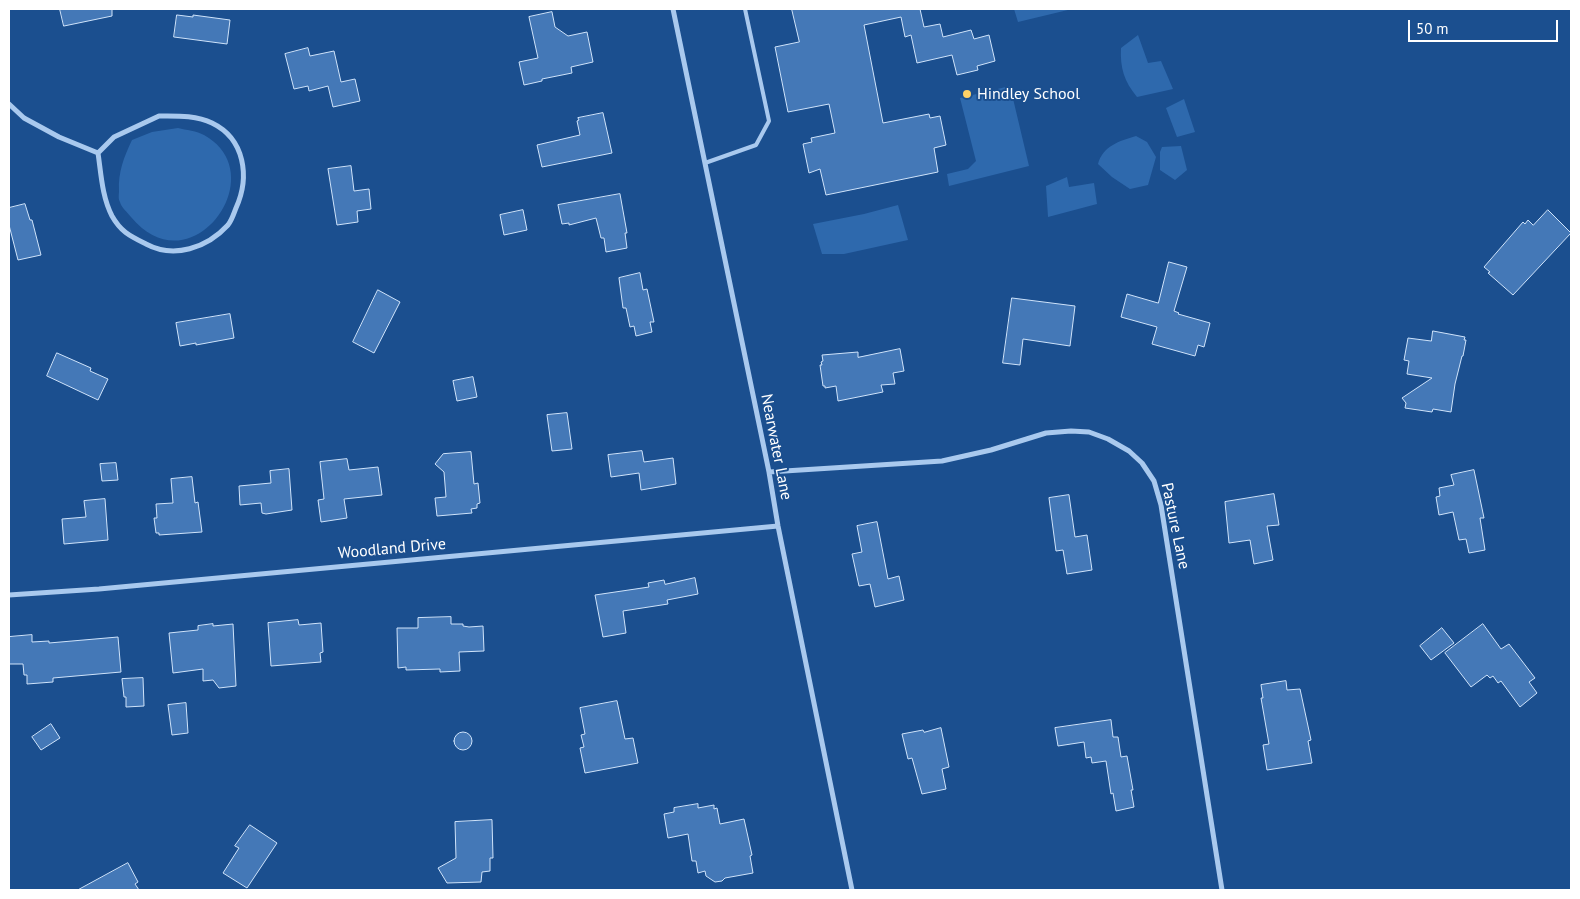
<!DOCTYPE html>
<html>
<head>
<meta charset="utf-8">
<style>
	body { margin:0 }
	#map { position:relative; width:1580px; height:899px; overflow:hidden; background:#1b4f8f; font-family:"PT Sans",sans-serif }
	canvas { display:block }
	.frame { position:absolute; inset:0; border:10px solid #fff; pointer-events:none }
	.scale { position:absolute; left:1408px; top:20px; width:150px; height:22px; box-sizing:border-box; border:2px solid #fff; border-top:0; padding-left:6px; font-size:15px; line-height:18px; white-space:nowrap; color:#fff; -webkit-text-stroke:4px #1b4f8f; paint-order:stroke }
</style>
</head>
<body>
<div id="map">
<canvas width="1580" height="899"></canvas>
<div class="frame"></div>
<div class="scale">50 m</div>
</div>
<script>
const ctx = document.querySelector('canvas').getContext('2d');
ctx.lineJoin = 'round';
function paint(path, color) {
  ctx.fillStyle = color;
  ctx.fill(path, 'evenodd');
}
function strokePath(path, color, width, dash) {
  ctx.strokeStyle = color;
  ctx.lineWidth = width;
  ctx.lineCap = dash ? 'butt' : 'round';
  ctx.setLineDash(dash || []);
  ctx.stroke(path);
}
function label(font, color, halo, rows, align = 'center') {
  ctx.font = font + ' "PT Sans",sans-serif';
  ctx.lineWidth = 4;
  ctx.setLineDash([]);
  ctx.textBaseline = 'middle';
  ctx.strokeStyle = halo;
  ctx.fillStyle = color;
  for (const [text, x, y, turn = 0] of rows) {
    ctx.save();
    ctx.translate(x, y);
    ctx.rotate((+turn || 0) * Math.PI / 180);
    ctx.textAlign = isNaN(turn) ? turn : align;
    if (halo) ctx.strokeText(text, 0, 0);
    ctx.fillText(text, 0, 0);
    ctx.restore();
  }
}
paint(new Path2D(`
	M1014,9H1072L1018,22Z
	M1138,35L1148,63L1161,61L1173,89L1137,97C1124,81 1120,68 1121,48Z
	M1010,86L1029,166L949,186L947,174L968,169L976,161L960,98Z
	M1184,99L1195,132L1177,137L1166,108Z
	M178,128C186,130 197,131 204,135C275,174 191,290 131,217C128,213 121,207 120,202C118,199 119,194 119,191C118,172 124,157 132,140L152,132Z
	M1136,136L1147,142L1156,157L1148,185L1130,189L1112,177L1098,164C1103,146 1119,141 1136,136Z
	M1181,146L1187,170L1175,180L1160,170V152L1162,147Z
	M1067,177L1069,187L1094,183L1097,204L1048,217L1046,186Z
	M898,205L908,240L844,254H822L813,224L864,214Z`), '#2e69ad');
const building = new Path2D(`
	M60,9H112V16L64,26Z
	M792,9H920L924,27L940,24L943,37L971,30L974,39L989,35L995,61L977,66L978,70L957,75L952,55L917,63L911,35L905,37L901,17L864,25L883,123L929,114L930,118L940,116L946,145L934,148L938,172L826,195L820,169L809,173L803,144L812,142L811,138L835,133L829,104L788,112L775,47L799,42Z
	M552,12L555,27L568,36L587,32L593,62L571,67L572,73L542,79V81L524,85L519,62L538,58L529,17Z
	M177,15L193,17V15L230,20L227,44L174,37Z
	M308,48L310,56L334,51L341,82L355,79L360,101L333,107L328,86L309,91L308,86L294,89L285,54Z
	M603,113L612,153L542,167L537,145L580,135L577,121L579,120L578,118Z
	M351,166L354,191L369,189L371,209L357,211L358,222L337,225L328,169Z
	M620,194L627,233H625L627,248L606,252L604,238H601L596,218L569,225V223L562,224L558,205Z
	M25,204L30,220H32L41,255L18,260L9,225V208Z
	M523,210L527,230L504,235L500,215Z
	M1548,210L1571,233L1513,295L1488,273L1490,272L1484,267L1523,222L1525,224L1528,220L1533,225Z
	M1169,262L1187,267L1174,311L1179,313L1178,314L1210,323L1204,347L1198,345L1195,356L1152,344L1157,327L1121,317L1127,294L1158,303Z
	M640,273L643,290L647,289L654,322H650L652,332L636,336L634,326L630,327L626,308H623L619,278Z
	M378,290L400,302L374,353L353,342Z
	M1012,298L1075,306L1070,346L1023,339L1020,365L1003,363Z
	M230,314L234,338L196,345V343L180,346L176,323Z
	M1433,331L1465,337L1464,340H1466L1463,356H1462L1455,384L1451,412L1433,409L1432,412L1405,408L1406,403L1402,398L1432,378L1407,374L1409,361L1404,360L1408,338L1431,341Z
	M900,349L904,371L893,373L895,384L881,385L883,392L838,401L836,386L825,388V386H823L820,365H822L821,362L823,361L822,355L858,352V357Z
	M57,353L91,368L90,371L108,379L98,400L47,376Z
	M473,377L477,397L457,401L453,381Z
	M567,413L572,449L552,451L547,415Z
	M642,451L644,462L673,458L676,484L641,490L639,473L611,477L608,455Z
	M471,452L474,484L478,483L480,503L477,504V508L471,509L472,513L437,516L435,498L446,497L444,472L435,464L443,454Z
	M347,459L349,470L378,467L382,495L344,499L347,518L321,522L318,500L324,499L320,462Z
	M116,463L118,480L102,481L100,464Z
	M289,469L292,510L266,514L262,513L261,503L240,505L239,486L271,483L270,471Z
	M1474,470L1484,518H1480L1485,550L1469,553L1466,539L1459,540L1453,512L1439,515L1436,497L1440,496L1439,488L1454,485L1451,475Z
	M192,477L195,503L198,502L202,532L159,535V533H156L154,518H157L156,504L173,503L171,479Z
	M1274,494L1279,525L1267,526L1273,560L1254,564L1250,540L1229,543L1225,502Z
	M1069,495L1075,537L1087,535L1092,570L1067,574L1063,550L1056,551L1049,498Z
	M105,499L108,540L64,544L62,519L86,517L84,501Z
	M877,522L888,579L899,576L904,600L875,607L870,584L859,586L852,554L862,552L857,526Z
	M695,578L698,594L667,600L668,604L623,611L626,633L603,637L595,595L649,587L648,583L664,580L665,584Z
	M451,617V624H463V626L469,627L483,626L484,651L459,652L460,671L440,672V669L406,670V667L398,668L397,628H418V618Z
	M298,620L299,625L321,623L323,652L320,653L321,662L271,666L268,623Z
	M213,624V626L233,624L236,686L219,688L213,680L203,681V669L173,673L169,633L198,630V626Z
	M1483,624L1501,649L1509,644L1535,678L1529,682L1537,693L1520,707L1501,681L1498,683L1493,676L1490,678L1487,675L1471,687L1445,653Z
	M1442,628L1454,643L1431,660L1420,646Z
	M32,635V642L49,641V643L118,637L121,672L53,678V682L27,684V675H24L23,664H9V637Z
	M143,678L144,706L126,707V697H124L122,679Z
	M1286,681L1287,690L1300,689L1311,740L1308,741L1312,763L1267,770L1263,745L1269,744L1261,698H1263L1261,685Z
	M617,701L625,739L633,738L638,763L585,773L580,748L584,747L581,735L585,734L580,708Z
	M186,703L188,733L172,735L168,705Z
	M1111,720L1113,737H1118L1121,757L1127,756L1133,790H1131L1134,807L1116,811L1113,793L1111,794L1106,761L1092,763L1091,757L1086,758L1084,742L1058,746L1055,728Z
	M51,724L60,738L41,750L32,737Z
	M941,728L949,767L942,769L946,789L922,794L912,758L908,759L902,734L923,730L924,732Z
	M454 741a9 9 0 1 1 18 0a9 9 0 1 1-18 0Z
	M698,804V808L714,805V809L717,808L720,824L744,819L752,855L750,856L753,873L725,878L722,881L715,882L706,876L705,871L698,873L696,861H692L688,834L668,838L664,814L674,812V808Z
	M492,820L493,858H490V871L482,872L481,882L447,883L438,868L456,858L455,822Z
	M250,825L277,843L247,888L223,873L239,848L235,846Z
	M128,863L138,882L135,884L139,890H78Z`);
paint(building, '#4478b7');
strokePath(building, '#cfe3fa', 1);
strokePath(new Path2D(`
	M705,163L756,145L769,121L745,9`), '#a9c9ee', 4);
strokePath(new Path2D(`
	M673,9L769,472L778,526L852,890
	M9,104L24,118L59,137L98,153
	M159,116C176,116 196,115 212,123C245,139 250,177 236,208C234,213 232,220 228,225C207,248 174,259 146,244C130,236 121,232 112,216C102,197 101,173 98,153L114,137Z
	M769,472L942,461L991,450L1046,433L1071,431L1089,432L1108,439L1129,451L1142,463L1154,481L1161,505L1222,890
	M9,595L99,589L778,526`), '#a9c9ee', 5);
for (const [x, y, r, color] of [
	[967,94,5,"#ffd166"]
]) {
  const dot = new Path2D();
  dot.arc(x, y, r, 0, 2 * Math.PI);
  ctx.fillStyle = color;
  ctx.fill(dot);
  strokePath(dot, '#1b4f8f', 2);
}
label('16px', '#fff', '#1b4f8f', [
	["Hindley School",977,94]
], 'left');
label('16px', '#fff', '#1b4f8f', [
	["Nearwater Lane",776,447,79],
	["Pasture Lane",1175,526,78],
	["Woodland Drive",392,549,-5]
]);
</script>
</body>
</html>
